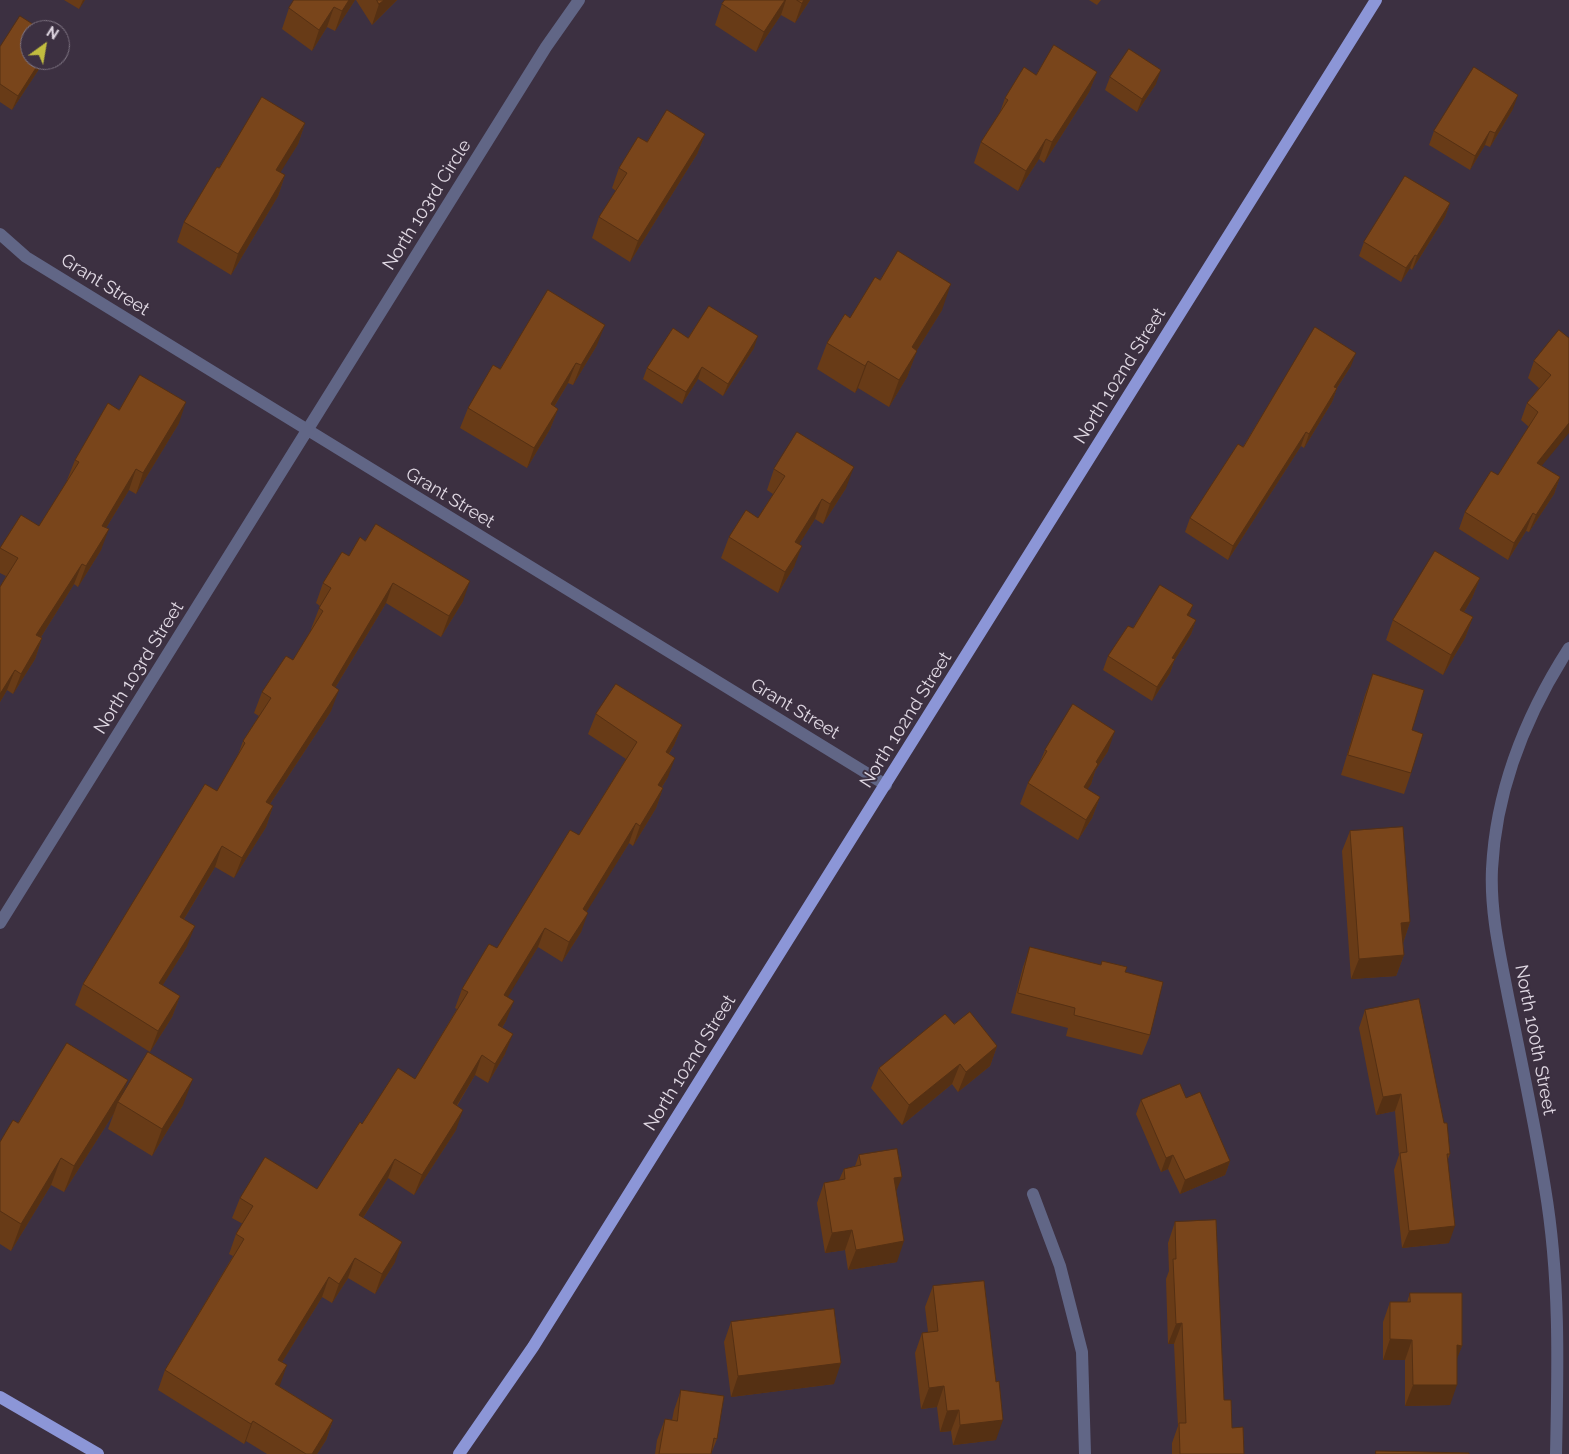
<!DOCTYPE html>
<html>
<head>
<meta charset="utf-8">
<style>
	body { margin:0 }
	#map { position:relative; width:1569px; height:1454px; overflow:hidden; background:#3c3041; font-family:Raleway,sans-serif }
	canvas { display:block }
	.north { position:absolute; left:20px; top:20px; width:50px; height:50px; box-sizing:border-box; background:#3c3041; border:1px solid #7e7482; border-radius:50%; rotate:32deg; font-size:14px; font-weight:700; line-height:20px; text-align:center; color:#e1d9e4 }
	.north::after { content:''; display:block; margin:auto; width:18px; height:22px; background:#c2bd3f; clip-path:polygon(50% 0,100% 100%,50% 72%,0 100%) }
</style>
</head>
<body>
<div id="map">
<canvas width="1569" height="1454"></canvas>
<div class="north">N</div>
</div>
<script>
const ctx = document.querySelector('canvas').getContext('2d');
ctx.lineJoin = 'round';
function strokePath(path, color, width, dash) {
  ctx.strokeStyle = color;
  ctx.lineWidth = width;
  ctx.lineCap = dash ? 'butt' : 'round';
  ctx.setLineDash(dash || []);
  ctx.stroke(path);
}
function paint(path, color) {
  ctx.fillStyle = color;
  ctx.fill(path, 'evenodd');
}
function label(font, color, halo, rows, align = 'center') {
  ctx.font = font + ' Raleway,sans-serif';
  ctx.lineWidth = 4;
  ctx.setLineDash([]);
  ctx.textBaseline = 'middle';
  ctx.strokeStyle = halo;
  ctx.fillStyle = color;
  for (const [text, x, y, turn = 0] of rows) {
    ctx.save();
    ctx.translate(x, y);
    ctx.rotate((+turn || 0) * Math.PI / 180);
    ctx.textAlign = isNaN(turn) ? turn : align;
    if (halo) ctx.strokeText(text, 0, 0);
    ctx.fillText(text, 0, 0);
    ctx.restore();
  }
}
strokePath(new Path2D(`
	M0,234L26,257L886,785
	M0,923L546,47L579,0
	M1033,1194L1060,1266L1082,1352L1085,1454
	M1556,1454C1558,1365 1560,1277 1545,1188C1535,1124 1521,1060 1508,996C1500,954 1490,912 1492,869C1496,788 1526,715 1569,648`), '#616686', 12);
strokePath(new Path2D(`
	M0,1397L98,1454
	M459,1454L533,1347L1376,0`), '#8c96d7', 12);
paint(new Path2D(`
	M64,0H85L79,9Z
	M355,0L335,31L327,27L312,51L282,29L289,8Z
	M356,0H397L372,25Z
	M725,0H810L795,23L781,15L756,52L715,25L722,4Z
	M1089,0H1101L1097,5Z
	M0,47L45,60L12,110L0,102Z
	M1097,72L1089,92L1044,163L1039,159L1018,191L974,163L981,142L999,115L1005,98L1036,75Z
	M1110,77L1156,84L1137,112L1105,90Z
	M1513,109L1490,147L1485,145L1470,170L1429,145L1434,131Z
	M305,123L298,144L280,172L285,175L278,196L231,275L177,242L184,222L219,168Z
	M705,134L697,154L630,262L592,238L599,217L616,191L612,188L619,168L647,142Z
	M1450,203L1445,217L1412,270L1410,268L1401,282L1359,256L1364,242Z
	M880,280L942,310L917,350L907,377L889,407L858,388L855,393L817,369L827,343L850,318Z
	M1559,330L1542,466L1560,477L1554,494L1529,532L1526,531L1508,560L1459,529L1465,512L1498,475L1529,427L1521,420L1527,403L1539,388L1528,378L1534,361Z
	M688,338L754,348L723,396L698,379L682,404L643,379L647,368Z
	M597,345L573,385L568,383L554,407L558,409L550,429L527,468L460,428L468,408L500,369Z
	M1351,366L1337,388L1332,402L1304,448L1301,446L1228,560L1185,532L1190,518L1243,447Z
	M119,410L179,423L136,494L129,490L106,528L101,550L78,587L74,584L41,637L42,638L35,659L13,694L7,690L0,702V587L6,576L0,573V548L39,526L68,481L67,480L75,460Z
	M774,469L846,488L823,524L815,519L799,544L794,567L778,593L721,558L729,537L758,518L773,494L767,490Z
	M349,556L463,601L441,637L386,603L335,688L331,711L270,804L273,806L266,827L234,878L215,867L184,919L187,946L162,986L180,996L172,1017L150,1052L75,1005L83,984L217,791L238,755L243,741L259,716L254,713L262,692L293,660L312,629H311L320,606L316,603L323,583Z
	M1480,578L1472,598L1464,612L1473,617L1465,638L1443,675L1386,640L1393,620Z
	M1193,605L1189,616L1196,620L1191,634L1174,661L1170,673L1152,701L1103,670L1108,656L1133,628Z
	M1373,674L1412,730L1411,773L1404,794L1341,775L1365,695Z
	M596,714L682,725L674,745L669,754L668,777L662,787L663,788L656,808L633,846L629,843L586,912L581,932L562,962L538,947L507,997L506,1021L502,1028L505,1054L488,1083L475,1075L457,1106L456,1130L414,1195L388,1178L363,1218L395,1262L375,1294L348,1278L332,1303L322,1297L282,1362L279,1386L333,1420L326,1440L317,1454H267L246,1441L244,1444L158,1390L165,1370L233,1256L229,1254L236,1234L243,1224L232,1218L240,1198L317,1189L362,1124L415,1079L457,1009L455,1008L462,989L497,948L579,835L626,759L588,734Z
	M1045,750L1108,751L1095,771L1091,784L1087,789L1100,797L1092,818L1078,840L1020,804L1028,783L1039,764Z
	M1350,831L1410,922L1403,943L1404,955L1396,976L1351,979L1342,851Z
	M1030,947L1125,972L1150,1035L1142,1055L1066,1036L1068,1028L1011,1013L1023,967Z
	M1365,1010L1450,1154L1448,1159L1449,1243L1402,1248L1394,1170L1399,1155L1395,1111L1376,1115L1359,1028Z
	M954,1024L997,1046L990,1066L958,1092L952,1084L902,1125L871,1088L879,1068Z
	M122,1095L183,1105L152,1156L108,1129L114,1113L64,1192L51,1185L11,1251L0,1244V1142L18,1123Z
	M1186,1098L1230,1161L1225,1175L1180,1194L1168,1169L1161,1172L1136,1114L1141,1100Z
	M859,1155L896,1192L897,1262L848,1270L845,1250L825,1253L817,1203L824,1183L839,1180L844,1169L855,1166Z
	M1175,1222L1224,1400L1232,1428L1244,1454H1172V1443L1178,1426L1174,1344H1168L1166,1279L1169,1271L1168,1243Z
	M933,1286L996,1440L953,1445L951,1431L940,1432L937,1407L921,1409L915,1353L922,1333L928,1332L925,1307Z
	M1410,1293L1462,1346L1457,1358L1450,1405L1405,1406V1360H1383V1322L1390,1302H1407Z
	M731,1322L834,1384L731,1397L724,1342Z
	M681,1390L717,1439L711,1454H655L657,1440L665,1419L672,1420L674,1410Z`), '#683b17');
paint(new Path2D(`
	M83,0H85L79,9Z
	M349,0H355L335,31L342,11Z
	M384,0H397L372,25L379,4Z
	M785,0H786L781,15L756,52L764,32Z
	M804,0H810L795,23L802,3Z
	M334,7L327,27L312,51L319,30Z
	M41,60H45L12,110L18,96Z
	M1161,70L1156,84L1137,112L1142,99Z
	M1097,72L1089,92L1044,163L1052,142Z
	M1518,95L1513,109L1490,147L1495,133Z
	M305,123L298,144L269,191L276,170Z
	M1490,131L1485,145L1470,170L1475,156Z
	M705,134L697,154L630,262L638,241Z
	M1046,139L1039,159L1018,191L1026,171Z
	M285,175L278,196L231,275L238,254Z
	M1450,203L1445,217L1412,270L1417,256Z
	M1415,255L1410,268L1401,282L1406,268Z
	M951,284L942,310L902,374L912,347Z
	M605,325L597,345L573,385L581,365Z
	M758,336L754,348L723,396L728,384Z
	M917,351L907,377L889,407L899,380Z
	M1356,353L1351,366L1329,400L1334,387Z
	M868,361L858,388L855,393L865,366Z
	M576,363L568,383L543,425L551,404Z
	M702,367L698,379L682,404L686,392Z
	M1337,388L1332,402L1304,448L1309,434Z
	M186,402L179,423L136,494L143,473Z
	M558,409L550,429L527,468L534,448Z
	M1569,423V433L1530,480L1537,463Z
	M1306,432L1301,446L1228,560L1233,546Z
	M854,467L846,488L823,524L830,504Z
	M136,469L129,490L95,546L102,526Z
	M1560,477L1554,494L1529,532L1536,515Z
	M822,499L815,519L788,562L795,542Z
	M1533,513L1526,531L1508,560L1514,543Z
	M109,529L101,550L78,587L86,566Z
	M802,546L794,567L778,593L785,572Z
	M82,564L74,584L29,656L36,635Z
	M1480,578L1472,598L1453,631L1460,610Z
	M470,581L463,601L441,637L449,616Z
	M393,583L386,603L324,706L332,685Z
	M1193,605L1188,619L1187,615Z
	M1473,617L1465,638L1443,675L1451,655Z
	M1196,620L1191,634L1174,661L1170,673L1152,701L1157,687L1172,658Z
	M42,638L35,659L13,694L21,674Z
	M15,670L7,690L0,702V694Z
	M339,690L331,711L258,822L266,802Z
	M682,725L674,745L658,771L666,752Z
	M1115,731L1108,751L1095,771L1091,784L1076,807L1084,787L1096,762Z
	M675,758L668,777L651,804L658,785Z
	M663,788L656,808L633,846L640,826Z
	M1100,797L1092,818L1078,840L1086,820Z
	M273,806L266,827L234,878L242,858Z
	M636,823L629,843L576,929L583,909Z
	M222,846L215,867L173,937L180,917Z
	M588,913L581,932L562,962L569,942Z
	M1410,922L1403,943L1401,923Z
	M195,926L187,946L151,1004L159,983Z
	M545,928L538,947L497,1015L504,995Z
	M1404,955L1396,976L1351,979L1359,959Z
	M180,996L172,1017L150,1052L158,1031Z
	M514,1001L506,1021L491,1045L498,1025Z
	M513,1034L505,1054L488,1083L495,1064Z
	M997,1046L990,1066L958,1092L966,1072Z
	M482,1055L475,1075L446,1123L453,1103Z
	M960,1064L952,1084L902,1125L909,1105Z
	M193,1079L183,1105L152,1156L162,1129Z
	M128,1080L119,1103L118,1102L114,1113L64,1192L74,1166Z
	M1401,1094L1395,1111L1376,1115L1383,1097Z
	M463,1110L456,1130L414,1195L422,1175Z
	M1173,1155L1168,1169L1161,1172L1166,1158Z
	M61,1158L51,1185L11,1251L21,1224Z
	M395,1159L388,1178L352,1235L359,1215Z
	M1230,1161L1225,1175L1180,1194L1185,1180Z
	M902,1177L894,1197V1178Z
	M1455,1226L1449,1243L1402,1248L1409,1231Z
	M852,1230L845,1250L825,1253L832,1233Z
	M904,1241L897,1262L848,1270L856,1250Z
	M402,1242L395,1262L375,1294L382,1274Z
	M355,1258L348,1278L332,1303L339,1284Z
	M329,1277L322,1297L271,1380L278,1360Z
	M1182,1323L1174,1344H1168L1176,1324Z
	M1390,1339L1412,1340L1405,1360H1383Z
	M1457,1345L1462,1346L1454,1366Z
	M841,1363L834,1384L731,1397L738,1376Z
	M287,1365L280,1385L268,1404L275,1384Z
	M1413,1385H1457L1450,1405L1405,1406Z
	M944,1386L937,1407L921,1409L929,1388Z
	M959,1410L951,1431L940,1432L947,1411Z
	M333,1420L326,1440L317,1454H312Z
	M1003,1420L996,1440L953,1445L960,1425Z
	M253,1421L246,1441L244,1444L251,1424Z`), '#553013');
const building = new Path2D(`
	M294,0H349L342,11L334,7L319,30L289,8Z
	M377,0H384L379,4Z
	M725,0H785L764,32L722,4Z
	M797,0H804L802,3Z
	M20,16L42,30H30V60H41L18,96L0,84V47Z
	M1054,45L1097,72L1052,142L1046,139L1026,171L981,142L1008,100L1005,98L1024,67L1036,75Z
	M1129,49L1161,70L1142,99L1110,77Z
	M1474,67L1518,95L1495,133L1490,131L1475,156L1434,131Z
	M262,97L305,123L276,170L285,175L238,254L184,222L217,167L219,168Z
	M667,110L705,134L638,241L599,217L627,173L619,168L638,137L647,142Z
	M1405,176L1450,203L1417,256L1415,255L1406,268L1364,242Z
	M898,251L951,284L912,347L917,351L899,380L868,361L865,366L827,343L845,314L850,318L875,277L880,280Z
	M548,290L605,325L581,365L576,363L551,404L558,409L534,448L468,408L493,365L500,369Z
	M709,306L758,336L728,384L702,367L686,392L647,368L673,328L688,338Z
	M1315,327L1356,353L1334,387L1337,388L1309,434L1306,432L1233,546L1190,518L1238,444L1243,447Z
	M1559,330L1569,338V423L1537,463L1560,477L1536,515L1533,513L1514,543L1465,512L1491,471L1498,475L1538,412L1527,403L1551,375L1534,361Z
	M140,375L186,402L143,473L136,469L102,526L109,529L86,566L82,564L36,635L42,638L21,674L15,670L0,694V587L18,558L0,548L21,515L39,526L79,462L75,460L108,403L119,410Z
	M797,432L854,467L830,504L822,499L795,542L802,546L785,572L729,537L746,510L758,518L785,476L774,469Z
	M376,524L470,581L449,616L393,583L332,685L339,690L266,802L273,806L242,858L222,846L180,917L195,926L159,983L180,996L158,1031L83,984L205,784L217,791L245,743L243,741L271,698L262,692L286,656L293,660L323,611L319,608L331,588L323,583L342,552L349,556L360,537L365,541Z
	M1435,551L1480,578L1460,610L1473,617L1451,655L1393,620Z
	M1160,585L1193,605L1187,615L1196,620L1172,658L1175,659L1157,687L1108,656L1128,626L1133,628Z
	M1373,674L1424,690L1412,730L1423,734L1411,773L1348,755Z
	M616,684L682,725L666,752L675,758L658,785L663,788L640,826L636,823L583,909L588,913L569,942L545,928L504,995L514,1001L498,1025L513,1034L495,1064L482,1055L453,1103L463,1110L422,1175L395,1159L359,1215L402,1242L382,1274L355,1258L339,1284L329,1277L278,1360L287,1365L275,1384L333,1420L312,1454H306L253,1421L251,1424L165,1370L244,1239L236,1234L253,1206L240,1198L265,1157L317,1189L360,1122L362,1124L398,1068L415,1079L468,992L462,989L489,944L497,948L570,830L579,835L637,742L596,714Z
	M1073,704L1115,731L1096,762L1098,764L1084,787L1100,797L1086,820L1028,783L1047,751L1045,750Z
	M1403,827L1410,922L1401,923L1404,955L1359,959L1350,831Z
	M1030,947L1101,965L1102,961L1127,967L1125,972L1163,982L1150,1035L1074,1015L1075,1008L1018,993Z
	M1419,999L1444,1123H1447L1450,1154H1447L1455,1226L1409,1231L1400,1153L1407,1152L1401,1094L1383,1097L1365,1010Z
	M970,1012L997,1046L966,1072L960,1064L909,1105L879,1068L945,1014L954,1024Z
	M67,1043L128,1080L74,1166L61,1158L21,1224L0,1211V1142L13,1120L18,1123Z
	M148,1052L193,1079L162,1129L118,1102Z
	M1180,1084L1186,1098L1200,1092L1230,1161L1185,1180L1173,1155L1166,1158L1141,1100Z
	M897,1149L902,1177L894,1178L904,1241L856,1250L852,1230L832,1233L824,1183L845,1179L844,1169L861,1165L859,1155Z
	M1216,1220L1224,1400H1231L1232,1428L1243,1427L1244,1454H1180L1179,1423H1186L1182,1323L1176,1324L1173,1259H1176L1175,1222Z
	M984,1281L996,1382L999,1381L1003,1420L960,1425L959,1410L947,1411L944,1386L929,1388L922,1333L938,1331L933,1286Z
	M1410,1293H1462V1346L1457,1345V1385H1413L1412,1340L1390,1339V1302H1410Z
	M834,1309L841,1363L738,1376L731,1322Z
	M681,1390L724,1396L717,1439L714,1438L711,1454H659L665,1419L677,1421Z
	M1376,1451L1469,1453V1454H1376Z`);
paint(building, '#79451b');
strokePath(building, '#553013', 1);
label('18px', '#e1d9e4', '#3c3041', [
	["North 103rd Circle",427,205,-58],
	["Grant Street",105,285,32],
	["North 102nd Street",1120,376,-58],
	["Grant Street",450,498,31],
	["North 103rd Street",139,668,-58],
	["Grant Street",795,709,31],
	["North 102nd Street",906,720,-58],
	["North 100th Street",1535,1040,79],
	["North 102nd Street",690,1063,-58]
]);
</script>
</body>
</html>
